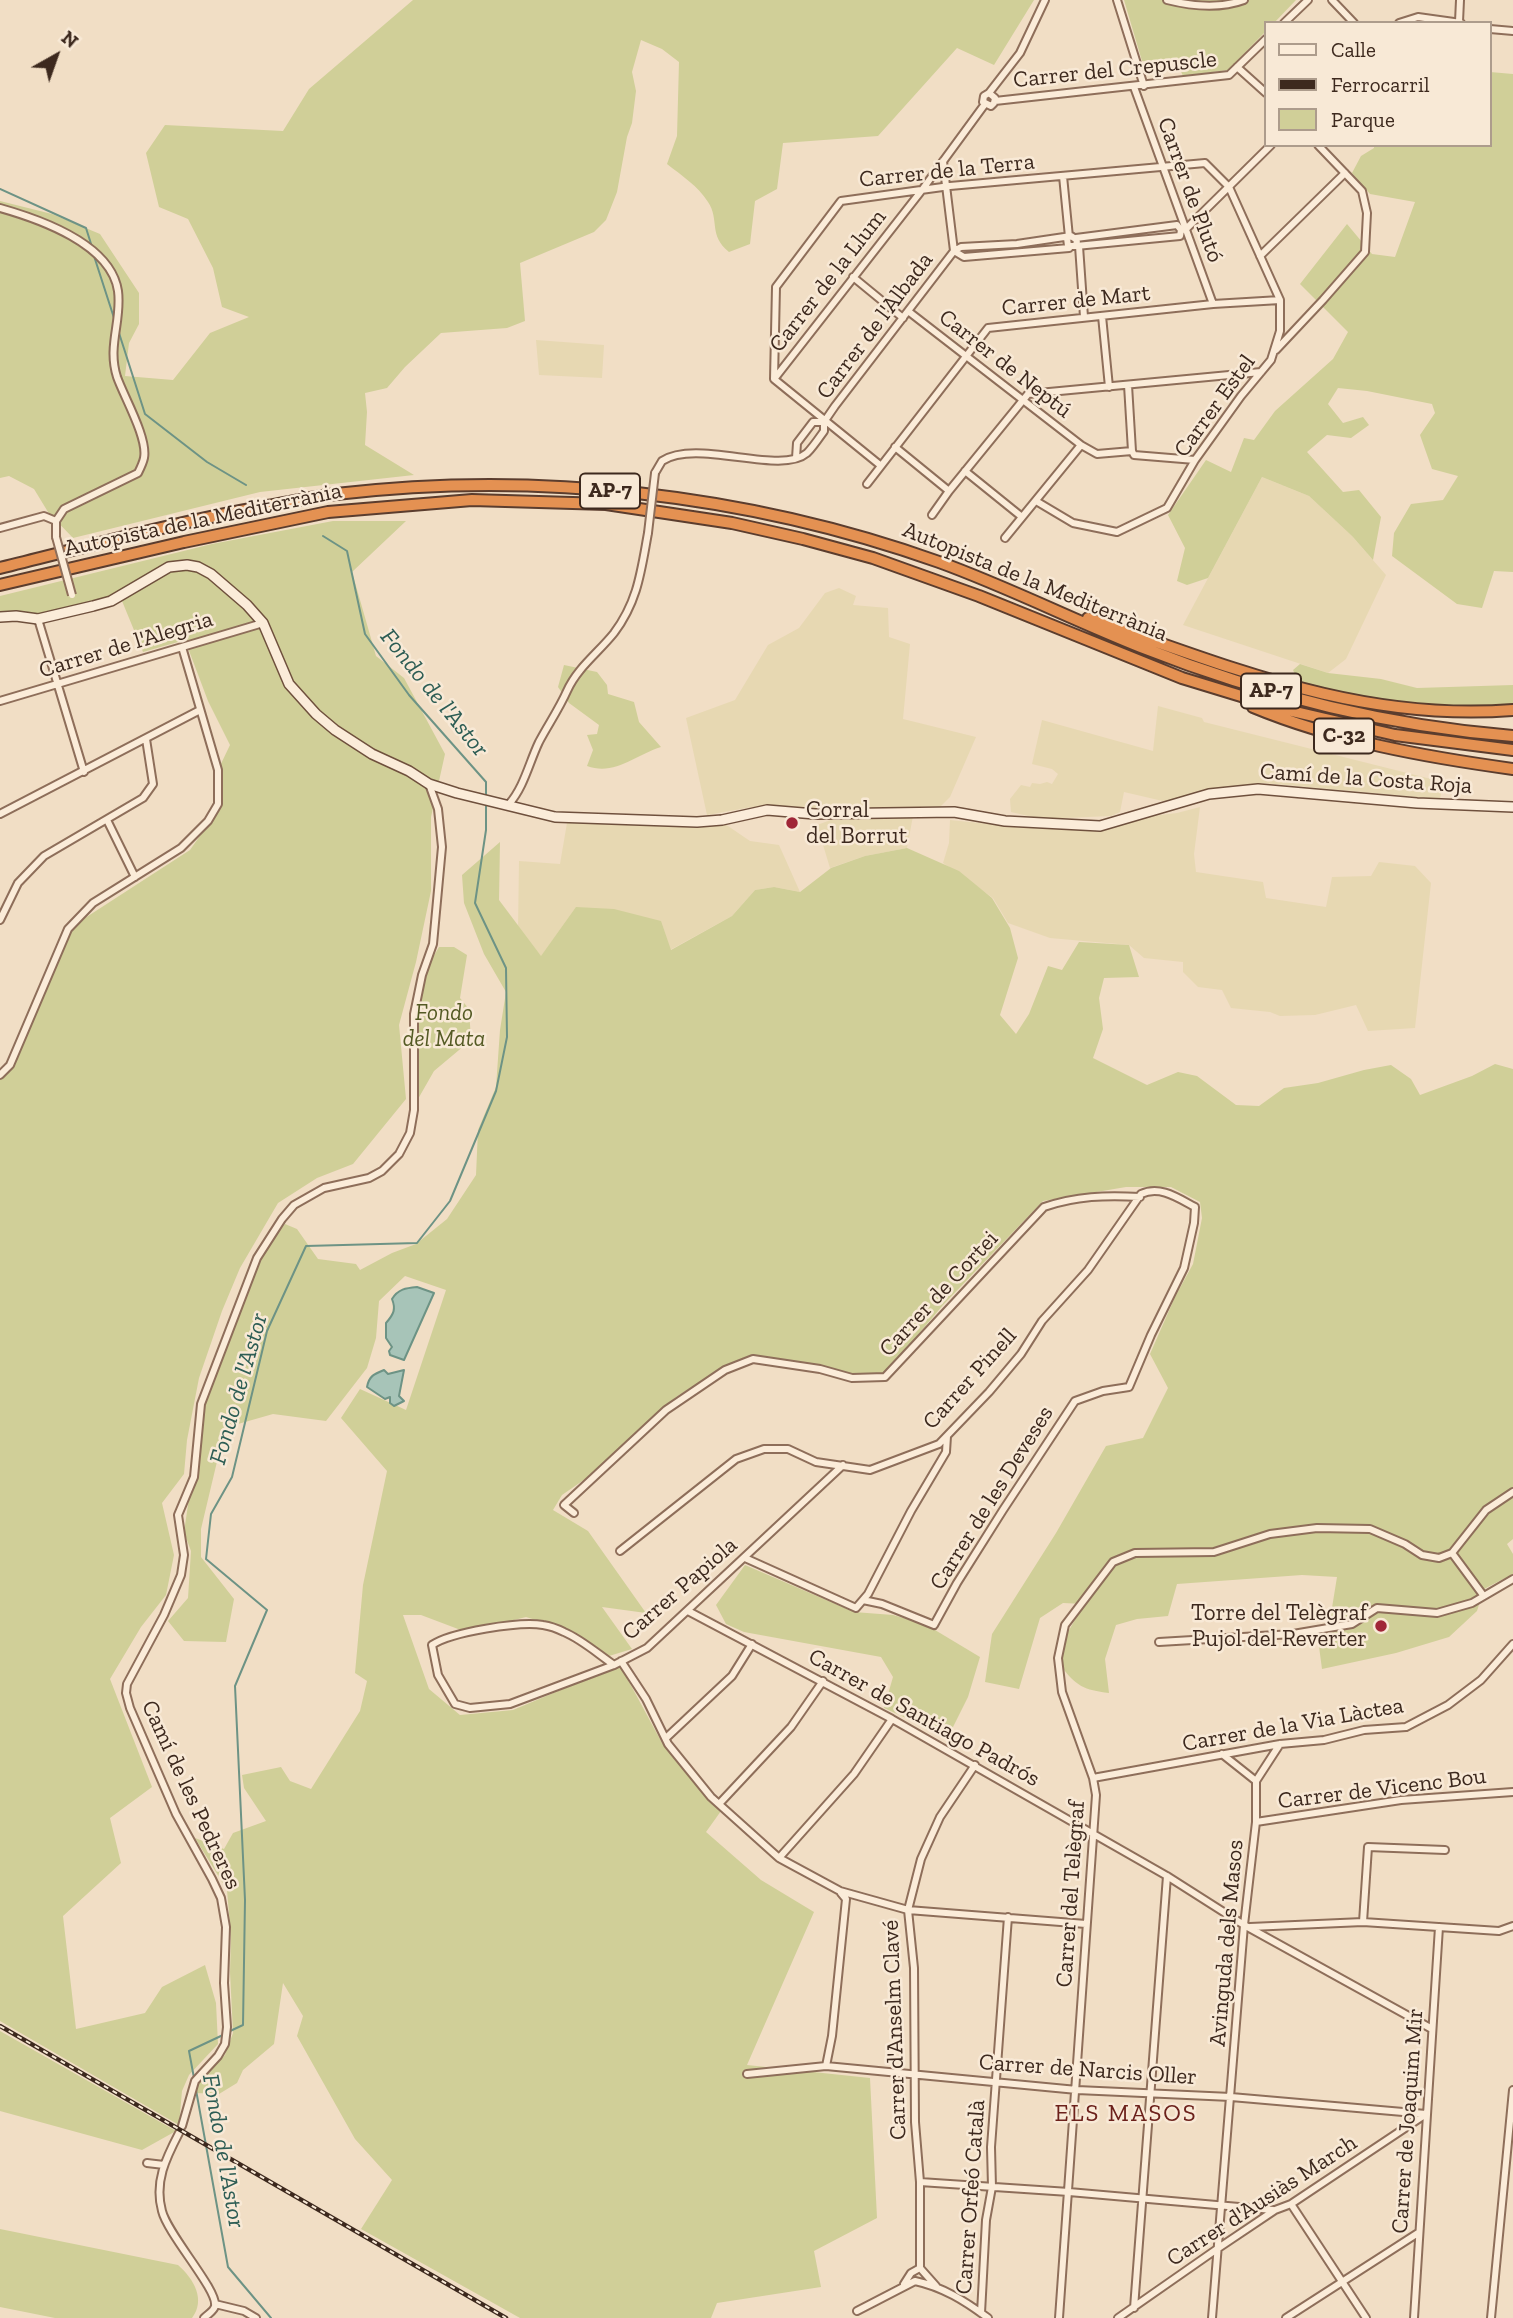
<!DOCTYPE html>
<html>
<head>
<meta charset="utf-8">
<style>
	body { margin:0 }
	#map { position:relative; width:1513px; height:2318px; overflow:hidden; background:#f1dec5; font-family:"Zilla Slab",serif }
	canvas { display:block }
	.legend { position:absolute; left:1264px; top:21px; width:228px; height:126px; box-sizing:border-box; background:#f8e9d6; border:2px solid #ad9c8c; margin:0; padding:9px 12px; list-style:none; font-size:21px; color:#3d291e }
	.legend li { display:flex; align-items:center; gap:14px; height:35px }
	.legend b { width:35px; border:2px solid #ad9c8c }
	.north { position:absolute; left:21px; top:21px; width:70px; height:70px; -webkit-text-stroke:5px #f8e9d6; paint-order:stroke; rotate:40deg; font-size:19px; font-weight:700; line-height:28px; text-align:center; color:#3d291e }
	.north::after { content:''; display:block; margin:auto; width:24px; height:32px; background:#3d291e; clip-path:polygon(50% 0,100% 100%,50% 72%,0 100%) }
</style>
</head>
<body>
<div id="map">
<canvas width="1513" height="2318"></canvas>
<ul class="legend">
<li><b style="height:9px;background:#fbecd9"></b>Calle</li>
<li><b style="height:9px;background:#3d291e"></b>Ferrocarril</li>
<li><b style="height:19px;background:#d0cf98"></b>Parque</li>
</ul>
<div class="north">N</div>
</div>
<script>
const ctx = document.querySelector('canvas').getContext('2d');
ctx.lineJoin = 'round';
function paint(path, color) {
  ctx.fillStyle = color;
  ctx.fill(path, 'evenodd');
}
function strokePath(path, color, width, dash) {
  ctx.strokeStyle = color;
  ctx.lineWidth = width;
  ctx.lineCap = dash ? 'butt' : 'round';
  ctx.setLineDash(dash || []);
  ctx.stroke(path);
}
function label(font, color, halo, rows, align = 'center') {
  ctx.font = font + ' "Zilla Slab",serif';
  ctx.lineWidth = 5;
  ctx.setLineDash([]);
  ctx.textBaseline = 'middle';
  ctx.strokeStyle = halo;
  ctx.fillStyle = color;
  for (const [text, x, y, turn = 0] of rows) {
    ctx.save();
    ctx.translate(x, y);
    ctx.rotate((+turn || 0) * Math.PI / 180);
    ctx.textAlign = isNaN(turn) ? turn : align;
    if (halo) ctx.strokeText(text, 0, 0);
    ctx.fillText(text, 0, 0);
    ctx.restore();
  }
}
paint(new Path2D(`
	M536,340L604,345L602,378L539,375Z
	M1262,477L1309,496L1351,535L1386,575L1346,659L1328,673L1183,625Z
	M839,588L856,596L853,605L888,608L889,637L910,644L903,719L976,737L950,797L939,808L846,810L752,807L707,815L686,718L735,700L768,645L799,628L825,593Z
	M1158,706L1202,718L1204,722L1443,782L1440,799L1263,783L1244,787L1206,789L1167,802L1124,792L1120,812L1111,816L1041,819L1011,812L1010,799L1021,785L1030,787L1032,783L1040,784L1047,782L1052,784L1058,774L1052,769L1032,764L1042,720L1153,751Z
	M1200,807L1194,854L1196,872L1263,882L1266,898L1326,907L1332,877L1371,876L1379,862L1415,866L1431,883L1415,1028L1368,1031L1356,1005L1315,1015L1280,1016L1270,1012L1231,1008L1222,990L1198,987L1183,972V962L1144,958L1129,945L1050,938L1008,923L993,898L943,863L949,843L950,820L1020,827L1096,831L1144,817L1177,813Z
	M913,816L907,848L865,856L830,868L817,825L839,817Z
	M567,823L725,824L750,841L779,845L800,892L774,887L755,890L732,916L670,950L557,935L541,957L518,929L519,861L560,864Z`), '#e7d8b2');
paint(new Path2D(`
	M413,0H1034L994,65L957,48L878,136L783,143L777,189L755,201L750,244L729,252C708,235 720,220 708,202C698,186 681,175 667,164L677,136L679,62L662,49L641,40L632,72L636,91L632,123L627,137L617,192L606,220L594,232L520,263L525,321L507,328L441,333L405,367L387,388L365,393L367,412L365,445L414,475L260,492L73,538L48,512L34,489L9,476L0,478V201L52,214L100,234L139,293V324L129,343L125,376L173,380L210,333L249,317L222,307L213,268L188,219L159,207L146,153L165,125L283,131L309,89Z
	M1124,0H1296L1274,23H1266V31L1228,70L1183,76L1177,62L1142,61Z
	M1490,72L1513,74V572L1494,571L1482,608L1457,604L1392,556L1394,533L1411,504L1443,500L1458,476L1432,469L1420,435L1435,413L1432,404L1367,391L1338,388L1328,404L1343,423L1363,417L1369,425L1351,438L1327,435L1307,452L1343,492L1359,490L1381,517L1373,560L1352,536L1309,496L1262,477L1208,578L1187,585L1177,581L1185,548L1168,515L1206,460L1231,472L1244,438L1254,440L1275,411L1333,359L1348,332L1300,284L1347,224L1372,254L1395,257L1415,202L1370,194L1352,173L1361,156L1374,148V145H1490Z
	M333,521H406L352,572L376,656L404,678L445,754L431,817V891L416,962L399,1025L406,1099L353,1164L317,1178L278,1203L240,1268L222,1311L199,1378L187,1440L184,1474L162,1503L174,1555L166,1595L141,1627L110,1679L152,1787L110,1818L121,1863L63,1916L76,2029L145,2013L162,1987L205,1965L216,2003L218,2044L189,2075L182,2091L179,2125L0,2021V1078L15,1062L68,929L190,850L223,803L218,770L230,745L208,701L185,640L143,652L122,601L109,597L46,614H0V596L212,544Z
	M1300,664L1328,673L1381,679L1417,688L1513,685V705L1437,708L1382,701L1299,683L1293,670Z
	M564,665L597,672L607,685L608,694L634,702L639,722L661,747C635,755 615,776 587,766L593,750L587,735L597,734L599,725L569,703L558,687Z
	M500,842L499,900L541,956L576,907L614,909L661,921L671,950L732,916L755,890L774,887L800,892L831,868L865,856L907,848L959,871L992,898L1010,928L1018,958L1000,1015L1016,1034L1029,1014L1048,966L1062,970L1079,942L1129,945L1139,977L1104,978L1099,998L1103,1029L1093,1058L1147,1085L1178,1072L1197,1076L1236,1105L1259,1106L1284,1088L1318,1083L1364,1070L1391,1065L1411,1079L1420,1095L1472,1076L1495,1064L1513,1069V1539L1507,1544L1513,1554V1574L1484,1589L1477,1611L1449,1637L1396,1653L1322,1669L1318,1639L1330,1620L1337,1577L1302,1575L1177,1584L1168,1616L1137,1619L1116,1625L1105,1659L1109,1693C1084,1690 1076,1686 1061,1666L1068,1632L1084,1604L1063,1603L1040,1618L1019,1689L985,1682L992,1634L1056,1533L1106,1446L1143,1438L1168,1388L1150,1354L1175,1297L1193,1264L1202,1218L1200,1202L1171,1187H1126L1043,1201L943,1305L884,1375L850,1374L753,1356L720,1369L676,1397L588,1477L562,1495L553,1510L588,1531L646,1613L602,1607L632,1649L609,1656L569,1630L526,1617L466,1632L421,1615H403L429,1689L460,1715L513,1710L620,1665L662,1743L721,1811L706,1832L761,1880L814,1912L747,2065L870,2078L877,2218L814,2251L821,2287L717,2303L711,2318H520L361,2229L392,2180L355,2139L297,2036L303,2016L283,1983L274,2044L243,2070L237,2083L219,2094L195,2093L200,2079L225,2055L233,2033L230,1972L231,1937L227,1890L195,1838L224,1849L233,1833L266,1821L244,1788L242,1775L281,1767L290,1781L311,1789L360,1711L367,1681L355,1673L363,1585L387,1471L341,1418L360,1389L406,1410L446,1290L405,1276L379,1301L376,1338L367,1368L326,1421L273,1414L238,1424L220,1449L201,1529V1557L234,1599L226,1642L184,1641L168,1621L188,1598L191,1551L184,1532L201,1417L216,1371L242,1309L262,1254L285,1224L297,1229L318,1259L356,1264L360,1270L392,1253L416,1244L447,1219L476,1175L478,1130L496,1087L500,1030L506,992L484,954L464,903L462,875Z
	M439,947H454L467,955L460,998L469,1009L471,1040L434,1071L418,1099C414,1067 415,995 428,967C431,960 435,954 439,947Z
	M745,1565L854,1612L893,1615L925,1624L980,1657L968,1697L948,1737L884,1708L893,1677L881,1657L744,1632L726,1624L716,1605Z
	M0,2031L176,2131L142,2150L0,2111Z
	M0,2229L178,2265C194,2279 206,2300 192,2318H55L0,2307Z`), '#d0cf98');
const water = new Path2D(`
	M417,1287L434,1293L404,1360L390,1355L389,1351L392,1347L386,1338V1323C394,1314 396,1309 392,1299C398,1289 406,1288 417,1287Z
	M384,1370L388,1374L404,1370L399,1396L404,1401L394,1406L390,1403V1397L385,1399L367,1387C369,1376 374,1374 384,1370Z`);
paint(water, '#a7c4b8');
strokePath(water, '#6d9385', 2);
strokePath(new Path2D(`
	M0,189L86,228L92,247
	M94,256L115,321
	M119,333L145,414L207,462L246,485
	M323,536L347,551L365,634L409,695L486,782V795
	M228,2032L243,2025L245,1900L235,1686L267,1610L206,1559L211,1514L232,1477L267,1331L306,1246L417,1243L450,1201L496,1091L507,1037L506,968L475,903L486,830V804
	M194,2078L189,2051L223,2035
	M196,2090L228,2267L271,2318`), '#6d9385', 2);
const street = new Path2D(`
	M1117,0L1144,86
	M1167,0C1191,6 1220,9 1244,0
	M1332,0L1354,23
	M1459,22L1460,0
	M1284,23L1308,0
	M1399,23L1418,17L1461,23
	M1490,29L1513,31
	M1237,67L1266,93
	M1134,87L1213,304
	M989,93L995,98L994,103L991,106L983,102L984,96L989,93L1020,53L1045,0
	M995,101L1229,75L1266,39
	M1063,176L1069,237
	M0,208C39,219 111,244 118,291C122,321 107,346 117,377C124,397 148,438 144,458C143,463 140,469 138,473L64,509L56,521V537
	M1076,238L1177,225L1181,230
	M1076,246L1180,236L1181,230L1186,229L1271,145
	M1079,246L1084,317
	M954,251L961,247L1017,244L1071,236L1077,240L1076,246H1068L1067,238
	M954,251L964,257L1069,248
	M1260,256L1345,173
	M853,277L903,318
	M908,311L1081,445
	M1102,316L1109,387
	M1276,350L1323,300L1365,252L1367,213L1362,191L1318,145
	M775,378L922,190L985,104
	M1128,385L1132,451
	M895,447L949,491
	M796,458L797,443L813,422H824
	M880,465L774,379L776,287L841,201L950,186L1205,163L1229,187L1280,300V331L1271,360L1241,396L1195,460L1167,508L1117,532L1073,523L1036,501
	M965,471L1022,517
	M655,473L662,461C697,438 780,476 807,453C813,447 819,438 824,431V422L835,406L954,251L943,161
	M867,484L988,328L1213,304L1280,300
	M932,515L949,491L1028,394L1261,372
	M0,528L44,516L56,521
	M1005,538L1081,445L1097,454L1132,451L1134,455L1195,460
	M38,619L84,772
	M0,701L263,623
	M509,804C524,787 529,763 539,742C548,725 559,709 567,691C577,668 599,652 614,633C638,601 641,571 648,533
	M0,814L200,710
	M107,820L135,877
	M0,920L18,883L44,856L143,798L153,784L146,739
	M0,1075L10,1065L68,929L93,903L181,848L208,821L218,804V770L182,647
	M574,1513L564,1505L666,1410L725,1370L753,1359L820,1369L852,1378L885,1377L1044,1207C1076,1196 1106,1195 1140,1197
	M620,1551L736,1459L764,1449H788L816,1462L870,1470L939,1444L989,1392L1021,1354L1042,1321L1088,1270L1141,1194C1160,1185 1178,1198 1195,1207L1194,1223L1184,1268L1151,1335L1129,1387L1103,1391L1075,1401L1003,1510L957,1583L934,1625L882,1604L863,1600
	M1452,1553L1483,1595
	M745,1558L856,1608L868,1594L911,1511L946,1452L947,1436
	M688,1611L892,1719L1167,1876L1244,1925L1432,2029
	M1159,1642L1293,1634L1352,1624L1377,1608L1437,1613L1472,1603L1513,1579
	M621,1661L646,1699L668,1744L711,1797L779,1858L840,1891L908,1910L1086,1924
	M614,1665C598,1654 581,1639 564,1632C558,1629 550,1626 543,1625C520,1621 451,1632 432,1645L438,1675L455,1704L470,1708L510,1704L614,1665L647,1648L843,1465
	M666,1738L732,1676L752,1644
	M1222,1754L1256,1781
	M1093,1778L1280,1744L1324,1740L1364,1730L1406,1727L1448,1705L1481,1680L1513,1644
	M719,1804L791,1727L823,1681
	M1256,1822L1401,1800L1513,1792
	M779,1858L854,1774L892,1719
	M1363,1922L1368,1847L1445,1850
	M1250,1927L1363,1922L1499,1931L1513,1926
	M826,2066L832,2036L846,1899L841,1893
	M747,2074L826,2066L1077,2090L1231,2097L1426,2114
	M182,2126L195,2081L218,2056L225,2044L227,2027L224,1983L226,1927L221,1898L212,1879L176,1814L130,1708L126,1693L127,1684L164,1615L181,1575L184,1555L178,1515L194,1477L201,1404L257,1258L282,1219L294,1205L324,1188L369,1178L382,1171L399,1154L410,1133L414,1110V1014L422,975L433,944L442,847L438,809L429,784
	M179,2133C166,2158 154,2182 162,2211C168,2235 218,2290 215,2306C214,2311 208,2314 204,2318
	M147,2163L164,2165
	M920,2182L1069,2192L1273,2210
	M1291,2204L1366,2318
	M920,2268V2182L915,2122L914,1968L908,1910L921,1859L940,1817L975,1765
	M904,2284L911,2273L920,2268L936,2286
	M215,2304L244,2311L256,2318
	M1134,2308L1167,1876
	M857,2311L915,2281C943,2287 965,2301 988,2318
	M981,2313L986,2220L992,2187L991,2147L1008,1917
	M1059,2318L1096,1795L1093,1778L1062,1692L1058,1658L1065,1625L1113,1562L1135,1553L1214,1552L1270,1534L1317,1528L1370,1529L1405,1544L1422,1555L1439,1558L1452,1553L1486,1510L1513,1492
	M1118,2318L1217,2249L1275,2210L1291,2204L1426,2114
	M1212,2318L1244,1925L1256,1822V1781L1280,1744
	M1286,2318L1418,2233
	M1414,2318L1439,1927
	M1491,2318L1513,2090`);
const secondary = new Path2D(`
	M0,617L16,616L38,619L93,606L111,601L169,567L187,565L198,567L211,574L247,605L263,623L289,684L316,714L335,730L372,754L409,771L429,784L457,793L555,817L697,822L722,820L767,810L815,814L954,812L1005,821L1100,826L1209,794L1258,789L1417,803L1513,807`);
const highway = new Path2D(`
	M0,568C89,546 177,522 267,506C290,502 313,497 336,494C537,470 748,494 939,562C1008,587 1073,620 1141,647C1260,694 1386,726 1513,736
	M0,585L184,542L328,512L472,500L606,504L732,523L803,539L873,558L979,596L1182,678L1287,710L1395,735L1513,750
	M1088,618C1231,667 1358,722 1513,710
	M1253,707C1335,741 1426,757 1513,769`);
strokePath(street, '#8e6e5a', 10);
strokePath(secondary, '#6f503d', 12);
strokePath(highway, '#5b3d2e', 14);
strokePath(street, '#fbecd9', 6);
strokePath(secondary, '#fbecd9', 9);
strokePath(highway, '#e49152', 10);
const rail = new Path2D(`
	M0,2026L506,2318`);
strokePath(rail, '#3d291e', 4.5);
strokePath(rail, '#f8e9d6', 2, [5]);
const streetBridge = new Path2D(`
	M648,533L655,473
	M56,537L72,595`);
strokePath(streetBridge, '#8e6e5a', 10, []);
strokePath(streetBridge, '#fbecd9', 6);
for (const [x, y, r, color] of [
	[792,823,7,"#a02637"],
	[1381,1626,7,"#a02637"]
]) {
  const dot = new Path2D();
  dot.arc(x, y, r, 0, 2 * Math.PI);
  ctx.fillStyle = color;
  ctx.fill(dot);
  strokePath(dot, '#f8e9d6', 2.5);
}
for (const [x, y, w] of [
	[610,491,60],
	[1271,691,60],
	[1344,736,60]
]) {
  const box = new Path2D();
  box.roundRect(x - w / 2, y - 17.5, w, 35, 5);
  ctx.fillStyle = '#f8e9d6';
  ctx.fill(box);
  strokePath(box, '#3d291e', 2);
}
label('bold 21px', '#3d291e', null, [
	["AP-7",610,491],
	["AP-7",1271,691],
	["C-32",1344,736]
]);
label('23px', '#3d291e', '#f8e9d6', [
	["Carrer del Crepuscle",1115,70,-6],
	["Carrer de la Terra",947,171,-6],
	["Carrer de Plutó",1190,190,70],
	["Carrer de la Llum",828,281,-52],
	["Carrer de Mart",1076,301,-6],
	["Carrer de l'Albada",875,326,-53],
	["Carrer de Neptú",1005,364,38],
	["Carrer Estel",1215,406,-54],
	["Autopista de la Mediterrània",203,520,-12],
	["Autopista de la Mediterrània",1035,582,22],
	["Carrer de l'Alegria",126,645,-17],
	["Camí de la Costa Roja",1366,779,4],
	["Carrer de Cortei",939,1294,-47],
	["Carrer Pinell",970,1379,-48],
	["Carrer de les Deveses",992,1498,-58],
	["Carrer Papiola",680,1589,-41],
	["Carrer de Santiago Padrós",924,1718,29],
	["Carrer de la Via Làctea",1293,1725,-10],
	["Carrer de Vicenc Bou",1382,1789,-7],
	["Camí de les Pedreres",191,1795,65],
	["Carrer del Telègraf",1071,1894,-86],
	["Avinguda dels Masos",1227,1943,-85],
	["Carrer d'Anselm Clavé",895,2030,-92],
	["Carrer de Narcis Oller",1088,2070,4],
	["Carrer de Joaquim Mir",1408,2121,-86],
	["Carrer Orfeó Català",971,2197,-86],
	["Carrer d'Ausiàs March",1262,2201,-33]
]);
label('23px', '#3d291e', '#f8e9d6', [
	["Corral",806,810],
	["del Borrut",806,836],
	["Torre del Telègraf",1367,1613,"right"],
	["Pujol del Reverter",1367,1639,"right"]
], 'left');
label('italic 23px', '#545a24', '#f8e9d6', [
	["Fondo",444,1013],
	["del Mata",444,1039]
]);
label('italic 24px', '#2d5d54', '#f8e9d6', [
	["Fondo de l'Astor",434,693,51],
	["Fondo de l'Astor",239,1389,-74],
	["Fondo de l'Astor",223,2151,80]
]);
ctx.letterSpacing = '2px';
label('24px', '#6c211b', '#f8e9d6', [
	["ELS MASOS",1126,2114]
]);
ctx.letterSpacing = '0px';
</script>
</body>
</html>
